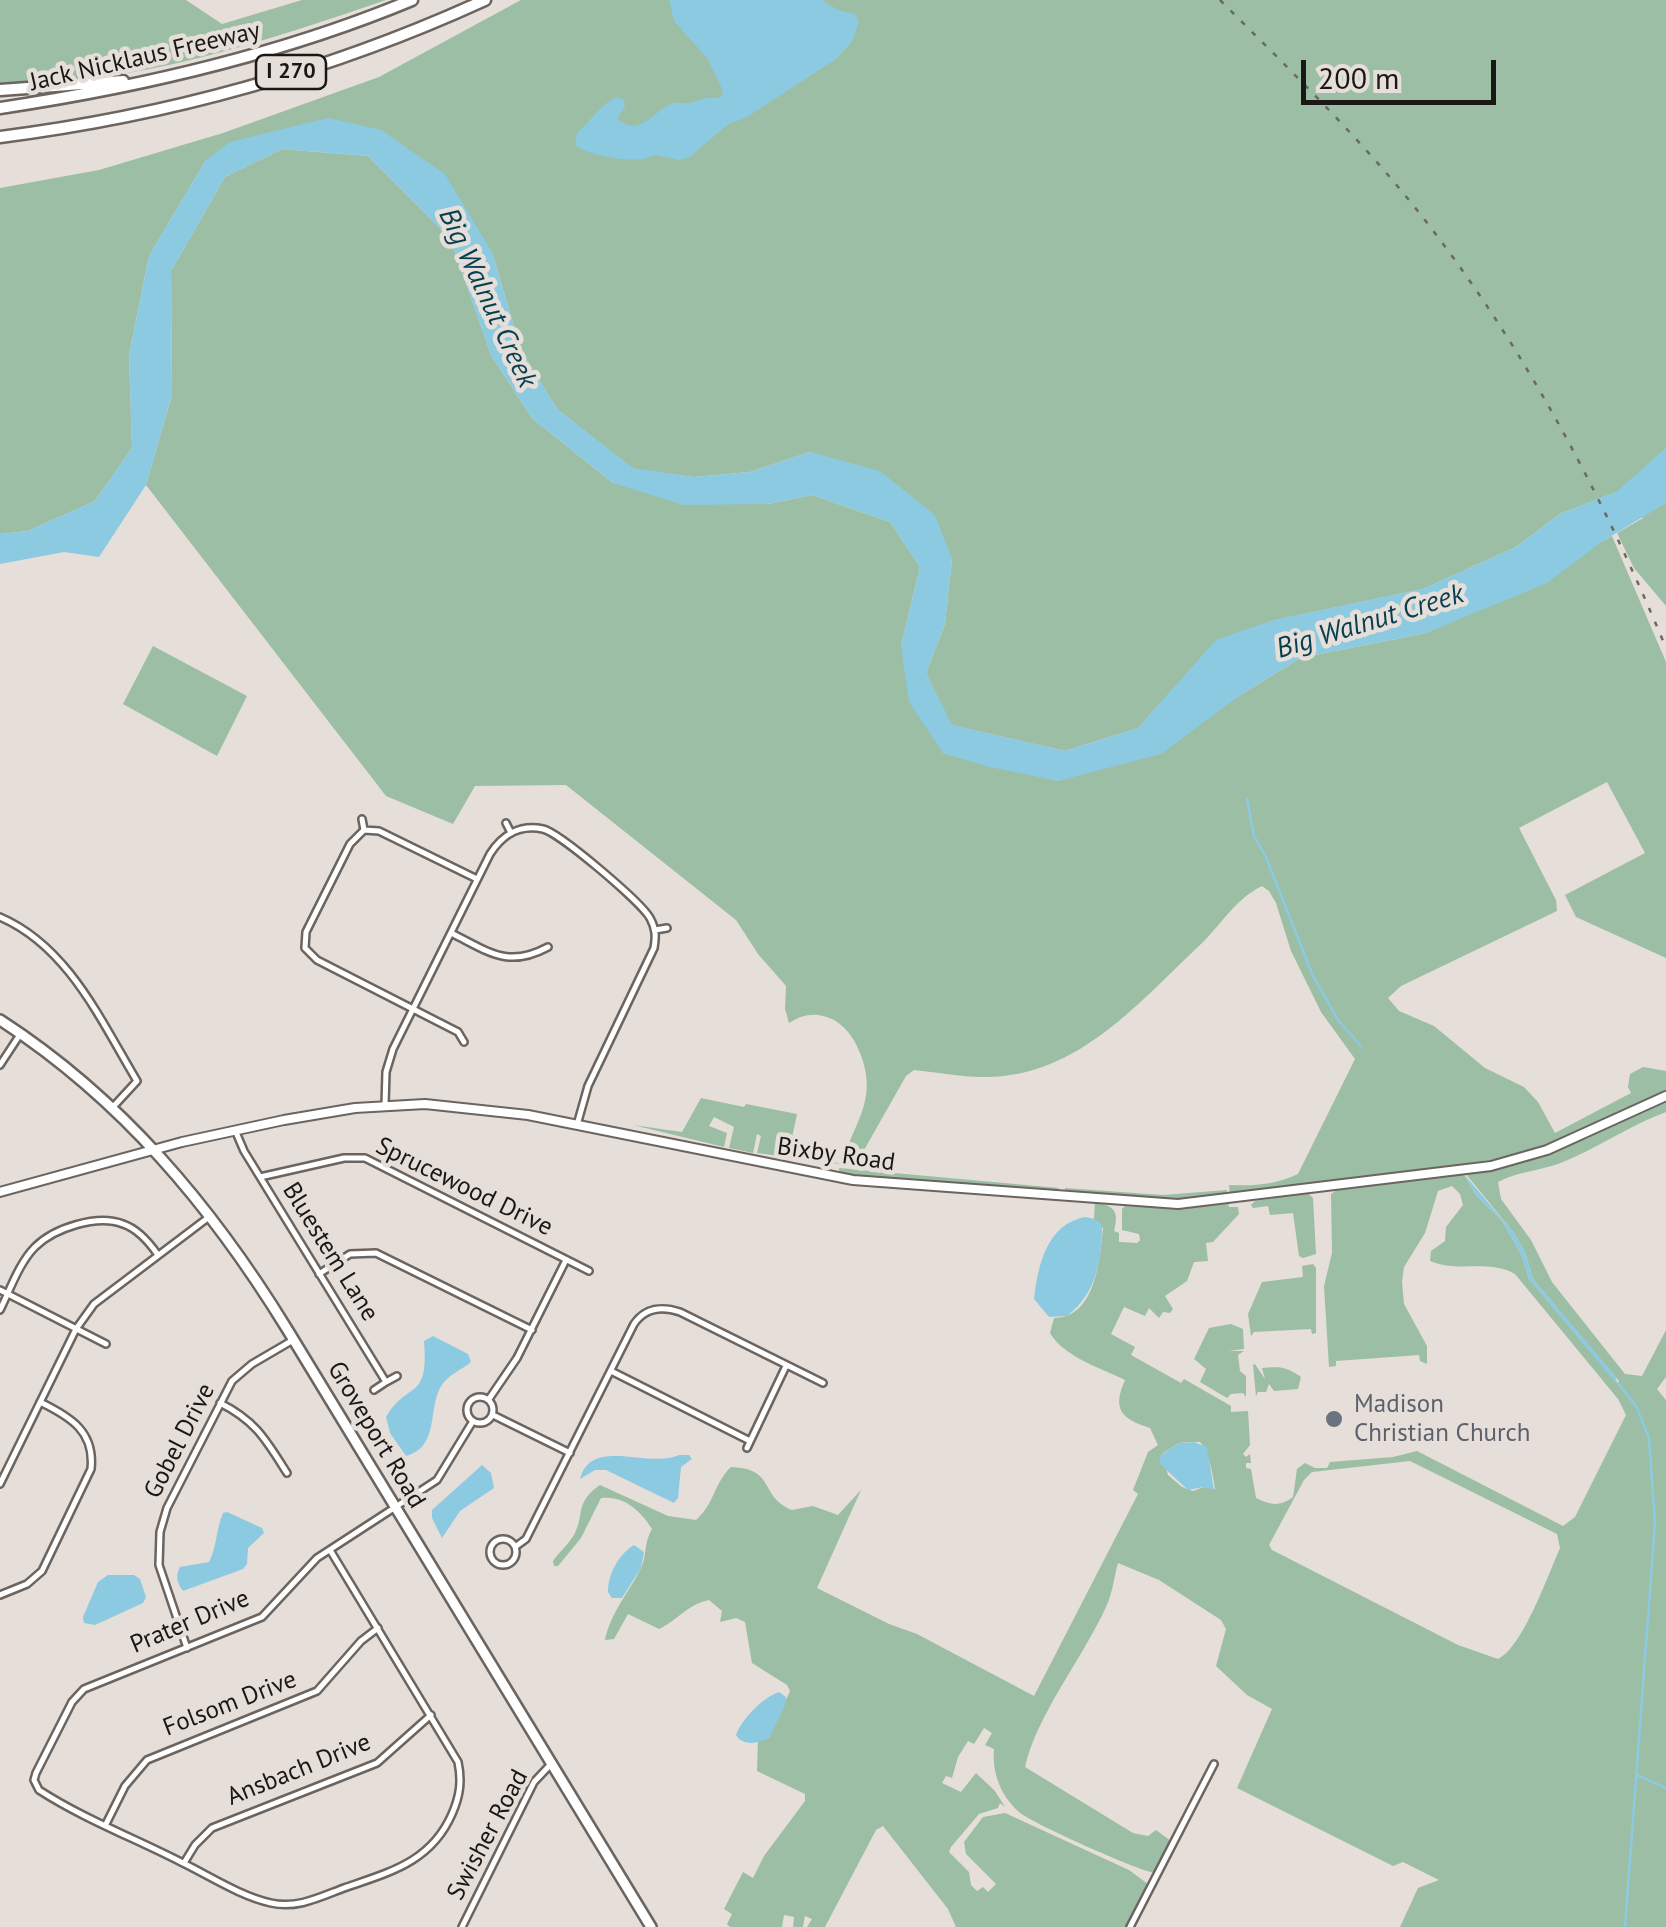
<!DOCTYPE html>
<html>
<head>
<meta charset="utf-8">
<style>
	body { margin:0 }
	#map { position:relative; width:1666px; height:1927px; overflow:hidden; background:#e6ded8; font-family:"PT Sans",sans-serif }
	canvas { display:block }
	.scale { position:absolute; left:1301px; top:60px; width:195px; height:45px; box-sizing:border-box; border:5px solid #1a1815; border-top:0; padding-left:12px; font-size:30px; line-height:35px; white-space:nowrap; color:#1a1815; -webkit-text-stroke:8px #e6ded8; paint-order:stroke }
</style>
</head>
<body>
<div id="map">
<canvas width="1666" height="1927"></canvas>
<div class="scale">200 m</div>
</div>
<script>
const ctx = document.querySelector('canvas').getContext('2d');
ctx.lineJoin = 'round';
function paint(path, color) {
  ctx.fillStyle = color;
  ctx.fill(path, 'evenodd');
}
function strokePath(path, color, width, dash) {
  ctx.strokeStyle = color;
  ctx.lineWidth = width;
  ctx.lineCap = dash ? 'butt' : 'round';
  ctx.setLineDash(dash || []);
  ctx.stroke(path);
}
function label(font, color, halo, rows, align = 'center') {
  ctx.font = font + ' "PT Sans",sans-serif';
  ctx.lineWidth = 9;
  ctx.setLineDash([]);
  ctx.textBaseline = 'middle';
  ctx.strokeStyle = halo;
  ctx.fillStyle = color;
  for (const [text, x, y, turn = 0] of rows) {
    ctx.save();
    ctx.translate(x, y);
    ctx.rotate((+turn || 0) * Math.PI / 180);
    ctx.textAlign = isNaN(turn) ? turn : align;
    if (halo) ctx.strokeText(text, 0, 0);
    ctx.fillText(text, 0, 0);
    ctx.restore();
  }
}
paint(new Path2D(`
	M0,0H186L222,24L302,0H386C263,42 132,86 0,84Z
	M521,0H1666V606L1634,568L1617,533L1643,518L1616,492L1560,514L1516,547L1423,589L1275,620L1217,640L1138,728L1065,751L951,725L926,673L945,624L952,559L810,452L750,472L693,477L633,469L557,409L521,350L492,252L381,130L206,160L149,256L129,355L132,448L95,501L28,531L0,534V188L99,170L223,133L379,77Z
	M282,149L368,156L450,238L491,355L532,418L613,483L768,504L812,495L890,522L920,567L901,646L943,753L1058,781L1239,696L1300,658L1426,633L1612,536L1666,662V958L1576,917L1565,895L1645,853L1607,782L1519,828L1556,900L1557,911L1401,986L1388,998L1399,1011L1434,1026L1485,1068L1524,1087L1538,1102L1555,1133L1631,1093L1628,1087L1630,1074L1643,1067L1666,1071V1092L1565,1139L1512,1157L1230,1196L1229,1185C1254,1186 1275,1185 1298,1174L1355,1059L1321,1012L1291,951L1276,903L1269,891L1262,886C1235,899 1222,924 1201,944C1138,1003 1077,1078 983,1077C960,1077 936,1072 914,1070L906,1076L855,1166L757,1153L761,1136L757,1134L753,1153L729,1148L734,1127L714,1117L709,1126L727,1133L724,1147L633,1125L682,1132L701,1098L744,1107L746,1104L797,1114L790,1147L793,1153L842,1164C853,1123 877,1103 862,1058C856,1042 849,1029 834,1020C818,1012 804,1013 789,1023L785,1009L786,986L758,954L736,920L566,785L475,786L453,824L386,796L146,485L172,395L171,271L225,177Z
	M153,646L247,696L217,756L123,704Z
	M1666,1100V1112C1628,1126 1595,1150 1558,1164C1538,1171 1516,1172 1498,1182L1501,1199L1531,1240L1552,1282L1625,1374L1642,1376L1666,1330V1377L1657,1389L1666,1400V1927H1400L1418,1888L1439,1880L1403,1862L1393,1866L1237,1788L1272,1709L1247,1695L1216,1666L1226,1629L1221,1620L1159,1580L1118,1563C1114,1577 1113,1592 1106,1607C1084,1656 1036,1716 1025,1767L1133,1833L1148,1836L1156,1830L1171,1841L1155,1873C1139,1871 1031,1823 1019,1812C1000,1795 992,1772 994,1749L985,1745L992,1733L984,1728L974,1744L968,1741L958,1757L952,1778L946,1776L942,1783L961,1792L976,1773L995,1791L1005,1807L1000,1803L998,1808L979,1814L951,1847L949,1852L969,1872L971,1885L977,1891L983,1887L988,1892L996,1884L966,1854L964,1842L983,1817L1005,1813L1129,1870L1148,1884L1127,1927H956L948,1909L883,1826L876,1830L825,1927H807L812,1919L805,1916L803,1927H793L794,1917L784,1915L782,1927H730L727,1924L732,1914L724,1909L743,1872L753,1878L764,1856L805,1801V1794L757,1771L758,1740L769,1738L790,1691L787,1685L752,1663L745,1622L736,1618L720,1622L722,1611L709,1600C688,1604 678,1620 659,1629L628,1614L614,1639L605,1640C611,1612 628,1594 641,1568C647,1555 644,1542 652,1529C641,1511 624,1495 601,1498L581,1538L558,1566H554L553,1561C559,1552 568,1545 574,1535C585,1515 574,1503 600,1485L668,1516L696,1520C715,1503 714,1483 731,1467C777,1469 758,1496 792,1510L813,1506L838,1515L861,1490L817,1588L889,1624L917,1634L1034,1696L1138,1494L1133,1490L1148,1452L1158,1445L1150,1428C1121,1419 1112,1409 1125,1380C1101,1368 1064,1357 1050,1333L1054,1318C1096,1318 1100,1258 1103,1228L1094,1219L1095,1203C1115,1205 1119,1212 1114,1231L1119,1233V1242L1137,1243L1140,1240L1139,1234L1122,1230V1209L1125,1206L1191,1208L1228,1203L1229,1207H1238L1239,1214L1213,1242L1206,1243L1208,1261L1194,1262L1187,1281L1165,1296L1173,1309L1170,1313L1163,1312L1159,1318L1149,1308L1145,1316L1124,1307L1111,1334L1135,1347L1131,1355L1181,1383L1184,1379L1231,1406V1412L1248,1411L1250,1445L1243,1454L1246,1457L1250,1454L1251,1463H1246V1468L1251,1469L1256,1498C1270,1505 1280,1507 1293,1497L1297,1469L1305,1463L1315,1468H1327L1330,1462L1393,1457L1417,1451L1563,1526L1575,1517L1626,1415L1618,1399L1515,1274C1488,1259 1457,1273 1430,1261L1431,1251L1445,1241L1446,1227L1463,1205L1460,1194L1452,1186L1438,1191L1425,1233L1404,1267L1402,1282L1404,1304L1427,1346V1364L1420,1361L1419,1355L1336,1361V1366L1329,1367L1324,1286L1332,1253L1331,1194L1340,1188L1463,1173L1476,1195L1502,1221L1522,1256L1529,1279L1617,1383L1619,1381L1533,1279L1525,1252L1514,1233L1465,1173C1539,1165 1600,1130 1666,1100ZM1187,1442H1200C1209,1452 1213,1475 1215,1489L1204,1487L1193,1491L1182,1487L1168,1475L1162,1454L1179,1443ZM1410,1461L1557,1534L1560,1548C1548,1575 1523,1647 1498,1659L1458,1645L1272,1550L1269,1545L1304,1480L1312,1472Z
	M839,1168L1059,1188L1056,1192L840,1174Z
	M1065,1188L1163,1195L1227,1190V1196L1152,1200L1065,1193Z
	M1308,1193L1313,1198L1316,1254L1303,1258L1299,1256L1293,1213L1270,1215L1268,1206L1253,1208L1251,1205L1255,1201Z
	M1313,1264L1316,1268V1333L1312,1334L1311,1329L1254,1332L1251,1336L1248,1314L1262,1282L1303,1277L1302,1266Z
	M1231,1324L1243,1329L1244,1349L1229,1351H1244L1238,1355L1240,1371L1246,1376V1397L1243,1393L1231,1394L1227,1398L1200,1382L1206,1369L1194,1359L1209,1328Z
	M1255,1364L1265,1379L1262,1368C1281,1366 1287,1367 1301,1377L1298,1389L1274,1391L1269,1384L1266,1392H1258L1256,1396L1253,1365Z`), '#9bbea4');
paint(new Path2D(`
	M669,0H822L838,10L855,14L859,22L852,42L836,59L747,117L727,125L690,157L679,160L655,155C639,165 590,157 575,145L577,133C589,122 602,104 616,97L623,99L625,107L617,118C639,139 653,111 673,103C677,102 685,104 689,103C701,100 707,96 720,98L723,91L707,58L674,21Z
	M328,118L381,130L445,174L492,252L521,350L557,409L633,468L693,477L750,472L810,452L880,471L935,515L952,559L945,624L926,673L952,725L1065,751L1138,728L1216,640L1274,620L1423,589L1516,547L1560,514L1616,492L1666,448V503L1603,541L1547,583L1426,633L1300,658L1239,696L1161,754L1058,781L985,766L943,753L909,702L901,646L920,567L890,522L812,495L768,504L683,505L613,483L532,418L491,355L450,238L368,156L282,149L225,177L171,271L172,395L146,485L99,557L64,552L0,564V534L28,531L95,501L132,448L129,355L149,256L206,160L230,142Z
	M1463,1173L1514,1233L1525,1252L1533,1279L1616,1377L1617,1384L1529,1279L1522,1256L1502,1221L1476,1195Z
	M1085,1217L1095,1219L1102,1225C1102,1261 1096,1294 1067,1316L1049,1317L1034,1299C1038,1265 1047,1224 1085,1217Z
	M433,1336L468,1354L471,1362C460,1371 448,1374 440,1388C428,1411 439,1447 406,1456L390,1433L386,1417C408,1380 429,1402 424,1341Z
	M1194,1442L1207,1447L1214,1490L1204,1487L1188,1490L1160,1464V1456L1179,1443Z
	M679,1455H689L692,1459L681,1467L678,1498L674,1503L606,1470H595L580,1479C591,1436 649,1469 679,1455Z
	M482,1465L491,1473L494,1488L460,1511L442,1538L432,1518V1510Z
	M227,1512L262,1528L264,1533L248,1548L247,1564L243,1569L183,1591C177,1583 175,1576 180,1567L209,1562C217,1547 216,1529 223,1513Z
	M634,1545L644,1552L641,1568L622,1598H612L608,1592C608,1574 619,1554 634,1545Z
	M108,1575H134L140,1579L146,1597L143,1603L95,1625L84,1623L83,1617L98,1582Z
	M779,1692L786,1697V1703L769,1738C759,1744 742,1746 736,1735C741,1720 763,1697 779,1692Z`), '#8ccae2');
strokePath(new Path2D(`
	M1247,799L1254,836L1266,857L1313,976L1338,1020L1361,1046
	M1619,1384L1636,1406L1649,1438L1655,1523L1625,1927
	M1637,1775L1666,1788`), '#8ccae2', 2.5);
const street = new Path2D(`
	M362,819L364,830
	M506,823L511,833
	M364,830L379,831L477,879
	M0,917C68,946 101,1021 137,1081L113,1107
	M655,930L667,928
	M451,933C488,951 507,969 548,947
	M305,948L317,960L458,1032L464,1042
	M305,948L306,932L350,844L364,830
	M0,1065L19,1036
	M385,1105L386,1072L393,1049L490,854C502,835 520,824 543,829C560,833 641,902 650,918C656,929 656,937 654,948L588,1086L577,1125
	M235,1130L244,1151L386,1382L397,1376
	M260,1177L344,1158H365L589,1271
	M319,1274L350,1254L376,1253L532,1330
	M0,1290L106,1344
	M0,1310C10,1290 19,1263 35,1247C54,1228 97,1214 123,1224C138,1229 149,1242 158,1255
	M611,1371L750,1441
	M374,1390L386,1382
	M467 1410a13 13 0 1 1 26 0a13 13 0 1 1-26 0Z
	M489,1399L517,1358L566,1260
	M220,1403C256,1421 266,1440 287,1473
	M493,1415L570,1453
	M747,1448L786,1366
	M0,1484L76,1329L94,1304L209,1217
	M490 1552a13 13 0 1 1 26 0a13 13 0 1 1-26 0Z
	M515,1547L526,1539L634,1324C645,1308 662,1306 680,1312L823,1383
	M330,1550L458,1762C462,1781 460,1796 452,1814C431,1862 390,1872 344,1888C320,1897 297,1909 271,1903C240,1896 210,1876 181,1862C134,1838 82,1818 39,1790L34,1780L36,1773L72,1702L84,1689L262,1617L317,1558L437,1480L473,1421
	M0,1595L27,1584L42,1571L91,1469C95,1432 71,1417 40,1402
	M187,1648L159,1565L160,1532L167,1508L232,1381L252,1364L293,1340
	M106,1824L125,1786L147,1760L317,1691L361,1641L378,1628
	M184,1863L195,1845L212,1828L377,1763L431,1715
	M462,1927L534,1782L551,1764
	M1130,1927L1214,1764`);
const secondary = new Path2D(`
	M0,1192L182,1142L284,1120L355,1108L425,1104L528,1115L853,1180L1178,1204L1491,1166L1547,1150L1666,1096`);
const primary = new Path2D(`
	M0,1020C122,1099 212,1207 287,1329L651,1927`);
const highway = new Path2D(`
	M0,90L123,81
	M0,108C141,87 280,55 412,0
	M0,137C166,116 332,70 485,0`);
strokePath(street, '#6b645f', 10);
strokePath(secondary, '#6b645f', 12);
strokePath(primary, '#6b645f', 14);
strokePath(highway, '#6b645f', 15);
strokePath(street, '#fff', 5);
strokePath(secondary, '#fff', 8);
strokePath(primary, '#fff', 9);
strokePath(highway, '#fff', 10);
strokePath(new Path2D(`
	M1220,0C1283,63 1347,125 1404,194C1515,329 1599,487 1666,648`), '#6c6863', 2.5, [5, 10]);
for (const [x, y, r, color] of [
	[1334,1419,10,"#6b7280"]
]) {
  const dot = new Path2D();
  dot.arc(x, y, r, 0, 2 * Math.PI);
  ctx.fillStyle = color;
  ctx.fill(dot);
  strokePath(dot, '#e6ded8', 4);
}
for (const [x, y, w] of [
	[291,72,70]
]) {
  const box = new Path2D();
  box.roundRect(x - w / 2, y - 17, w, 34, 8);
  ctx.fillStyle = '#e6ded8';
  ctx.fill(box);
  strokePath(box, '#1a1815', 2.5);
}
label('bold 22px', '#1a1815', null, [
	["I 270",291,72]
]);
label('25px', '#1a1815', '#e6ded8', [
	["Jack Nicklaus Freeway",145,57,-13],
	["Bixby Road",836,1155,8],
	["Sprucewood Drive",464,1187,26],
	["Bluestem Lane",330,1252,58],
	["Groveport Road",376,1435,59],
	["Gobel Drive",180,1441,-63],
	["Prater Drive",190,1622,-23],
	["Folsom Drive",230,1704,-21],
	["Ansbach Drive",299,1770,-22],
	["Swisher Road",488,1835,-62]
]);
label('25px', '#5b616d', '#e6ded8', [
	["Madison",1354,1405],
	["Christian Church",1354,1434]
], 'left');
label('italic 28px', '#063f50', '#e6ded8', [
	["Big Walnut Creek",487,298,65],
	["Big Walnut Creek",1370,622,-17]
]);
</script>
</body>
</html>
